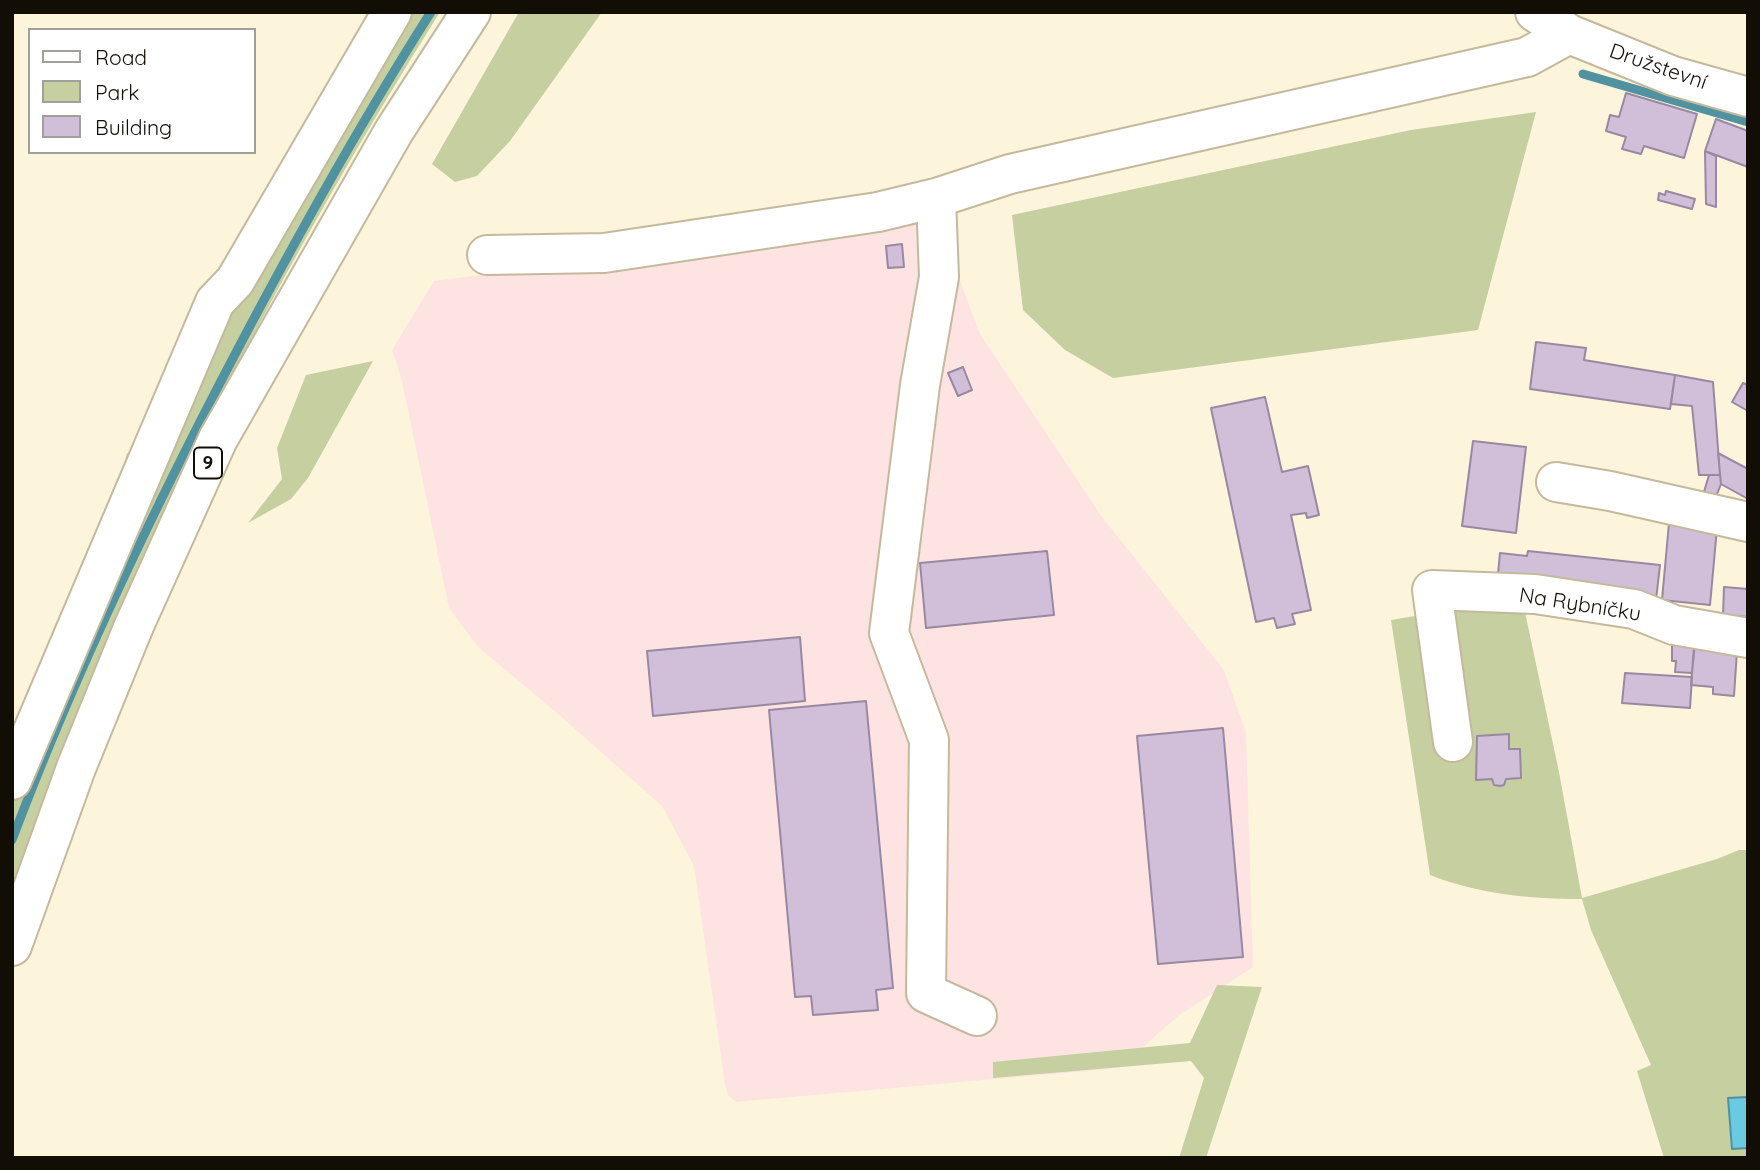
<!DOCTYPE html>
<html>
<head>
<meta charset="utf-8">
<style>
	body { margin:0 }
	#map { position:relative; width:1760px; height:1170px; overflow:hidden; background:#fdf4dc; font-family:Quicksand,sans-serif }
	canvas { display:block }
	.frame { position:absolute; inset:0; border:14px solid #120e05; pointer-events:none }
	.legend { position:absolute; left:28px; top:28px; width:228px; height:126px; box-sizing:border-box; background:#fff; border:2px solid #a09f9b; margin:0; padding:9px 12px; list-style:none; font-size:21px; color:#120e05 }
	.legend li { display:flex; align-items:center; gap:14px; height:35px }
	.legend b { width:35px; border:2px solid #a09f9b }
</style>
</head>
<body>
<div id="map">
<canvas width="1760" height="1170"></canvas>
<div class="frame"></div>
<ul class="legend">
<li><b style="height:9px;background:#fff"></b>Road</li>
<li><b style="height:19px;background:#c5cfa0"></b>Park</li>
<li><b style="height:19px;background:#d1bfda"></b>Building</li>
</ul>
</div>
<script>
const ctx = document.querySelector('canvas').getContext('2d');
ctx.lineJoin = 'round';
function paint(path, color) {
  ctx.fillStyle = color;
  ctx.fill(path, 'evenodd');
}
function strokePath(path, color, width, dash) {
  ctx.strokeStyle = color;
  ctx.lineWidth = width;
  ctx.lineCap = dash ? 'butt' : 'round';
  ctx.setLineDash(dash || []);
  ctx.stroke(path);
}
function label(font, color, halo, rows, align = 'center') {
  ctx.font = font + ' Quicksand,sans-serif';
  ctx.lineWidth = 6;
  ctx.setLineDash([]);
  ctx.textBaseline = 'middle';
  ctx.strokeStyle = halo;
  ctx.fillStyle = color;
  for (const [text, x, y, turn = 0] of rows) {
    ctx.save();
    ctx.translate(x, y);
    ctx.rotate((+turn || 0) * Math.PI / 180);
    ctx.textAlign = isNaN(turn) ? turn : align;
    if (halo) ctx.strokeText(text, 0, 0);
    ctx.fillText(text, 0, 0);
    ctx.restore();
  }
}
paint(new Path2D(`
	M935,214L980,334L1102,517L1224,670L1246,733L1253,967L1178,1016L1119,1068L736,1102L728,1095L725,1085L694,866L662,806L558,714L478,647L449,608L402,381L392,350L434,281Z`), '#fee3e3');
paint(new Path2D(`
	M401,12H440C294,245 165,489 67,745C48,793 28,840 12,888V736L122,473L127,453L153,462L259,252Z
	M519,12H602L510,141L477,176L455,182L432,164Z
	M1536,112L1478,330L1113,378L1065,350L1023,310L1012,215L1411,130Z
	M373,361L308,478L291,499L248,523L282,479L277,448L306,375Z
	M1522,598L1559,772L1582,898L1717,859L1739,850H1748V1158H1664L1637,1071L1651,1065L1591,930L1582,899C1531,899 1478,894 1430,875L1391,620Z
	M1217,985L1262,987L1206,1158H1179L1204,1078L1191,1061L993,1078V1062L1190,1043Z`), '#c5cfa0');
const water = new Path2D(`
	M1748,1097V1148L1732,1149L1728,1098Z`);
paint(water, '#6acae1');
strokePath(water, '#50929f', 2);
strokePath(new Path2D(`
	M1583,74L1748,122
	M12,840C67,694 134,551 205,412C275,276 349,141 431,12`), '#50929f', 9);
const building = new Path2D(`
	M1626,93L1697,114L1684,158L1644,146L1641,154L1622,149L1626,137L1606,131L1610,115L1619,117Z
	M1716,119L1748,131V167L1705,151Z
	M1705,151L1716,156V207L1706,204Z
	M1666,191L1695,199L1692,209L1658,200L1659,193L1665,195Z
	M902,244L904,267L888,268L886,246Z
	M1536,342L1586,348L1584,360L1675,375L1670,409L1530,389Z
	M963,367L972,390L958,396L948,373Z
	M1675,375L1713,382L1720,475H1699L1692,406L1671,404Z
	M1743,383L1748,385V411L1732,402Z
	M1265,397L1282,472L1308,466L1319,515L1307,518L1306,513L1291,515L1311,610L1292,614L1295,624L1277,628L1274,618L1256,622L1211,408Z
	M1473,441L1526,447L1516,533L1462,526Z
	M1718,453L1748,469V499L1721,484Z
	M1709,475H1720L1721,484L1712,507L1701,502Z
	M1669,523L1717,528L1710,605L1662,600Z
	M1047,551L1054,615L926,628L920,563Z
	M1528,551L1660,565L1656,600L1497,584L1500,553L1527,556Z
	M1724,587L1748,589V617L1723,615Z
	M800,637L805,701L653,716L647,651Z
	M1672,641L1695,643L1692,673L1675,672L1676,661H1672Z
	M1694,647L1737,651L1734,696L1713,694V687L1691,685Z
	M1625,673L1692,677L1690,708L1622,703Z
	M866,701L893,988L876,990L878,1010L813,1015L811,996L795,997L769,710Z
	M1223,728L1243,957L1158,964L1137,736Z
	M1509,734V749H1520L1521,778L1506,779L1504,785L1500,786L1494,785L1492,779L1476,780L1477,736Z`);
paint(building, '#d1bfda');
strokePath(building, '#9988a1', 2);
const minor = new Path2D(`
	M1535,12L1569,34L1673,76L1748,97
	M936,198L939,277L920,385L889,633L929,740L926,993L977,1016
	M487,255L604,253L878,212L936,198L1010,174L1527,57L1569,34
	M1556,482L1610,491L1748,522
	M1453,742L1432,590L1535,594L1634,609L1674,625L1748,638
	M12,780L215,302L235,281L392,12`);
const major = new Path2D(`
	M12,946L76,768L133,628L218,439L394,131L471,12`);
strokePath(minor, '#c4b99c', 42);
strokePath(major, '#c4b99c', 42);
strokePath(minor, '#fff', 38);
strokePath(major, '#fff', 38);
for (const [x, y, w] of [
	[208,463,28]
]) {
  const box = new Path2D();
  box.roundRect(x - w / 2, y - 15.5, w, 31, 5);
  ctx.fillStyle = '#fff';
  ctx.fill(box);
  strokePath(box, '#120e05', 2);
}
label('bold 19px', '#120e05', null, [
	["9",208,463]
]);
label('21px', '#120e05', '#fff', [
	["Družstevní",1658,67,19],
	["Na Rybníčku",1580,605,9]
]);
</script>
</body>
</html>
